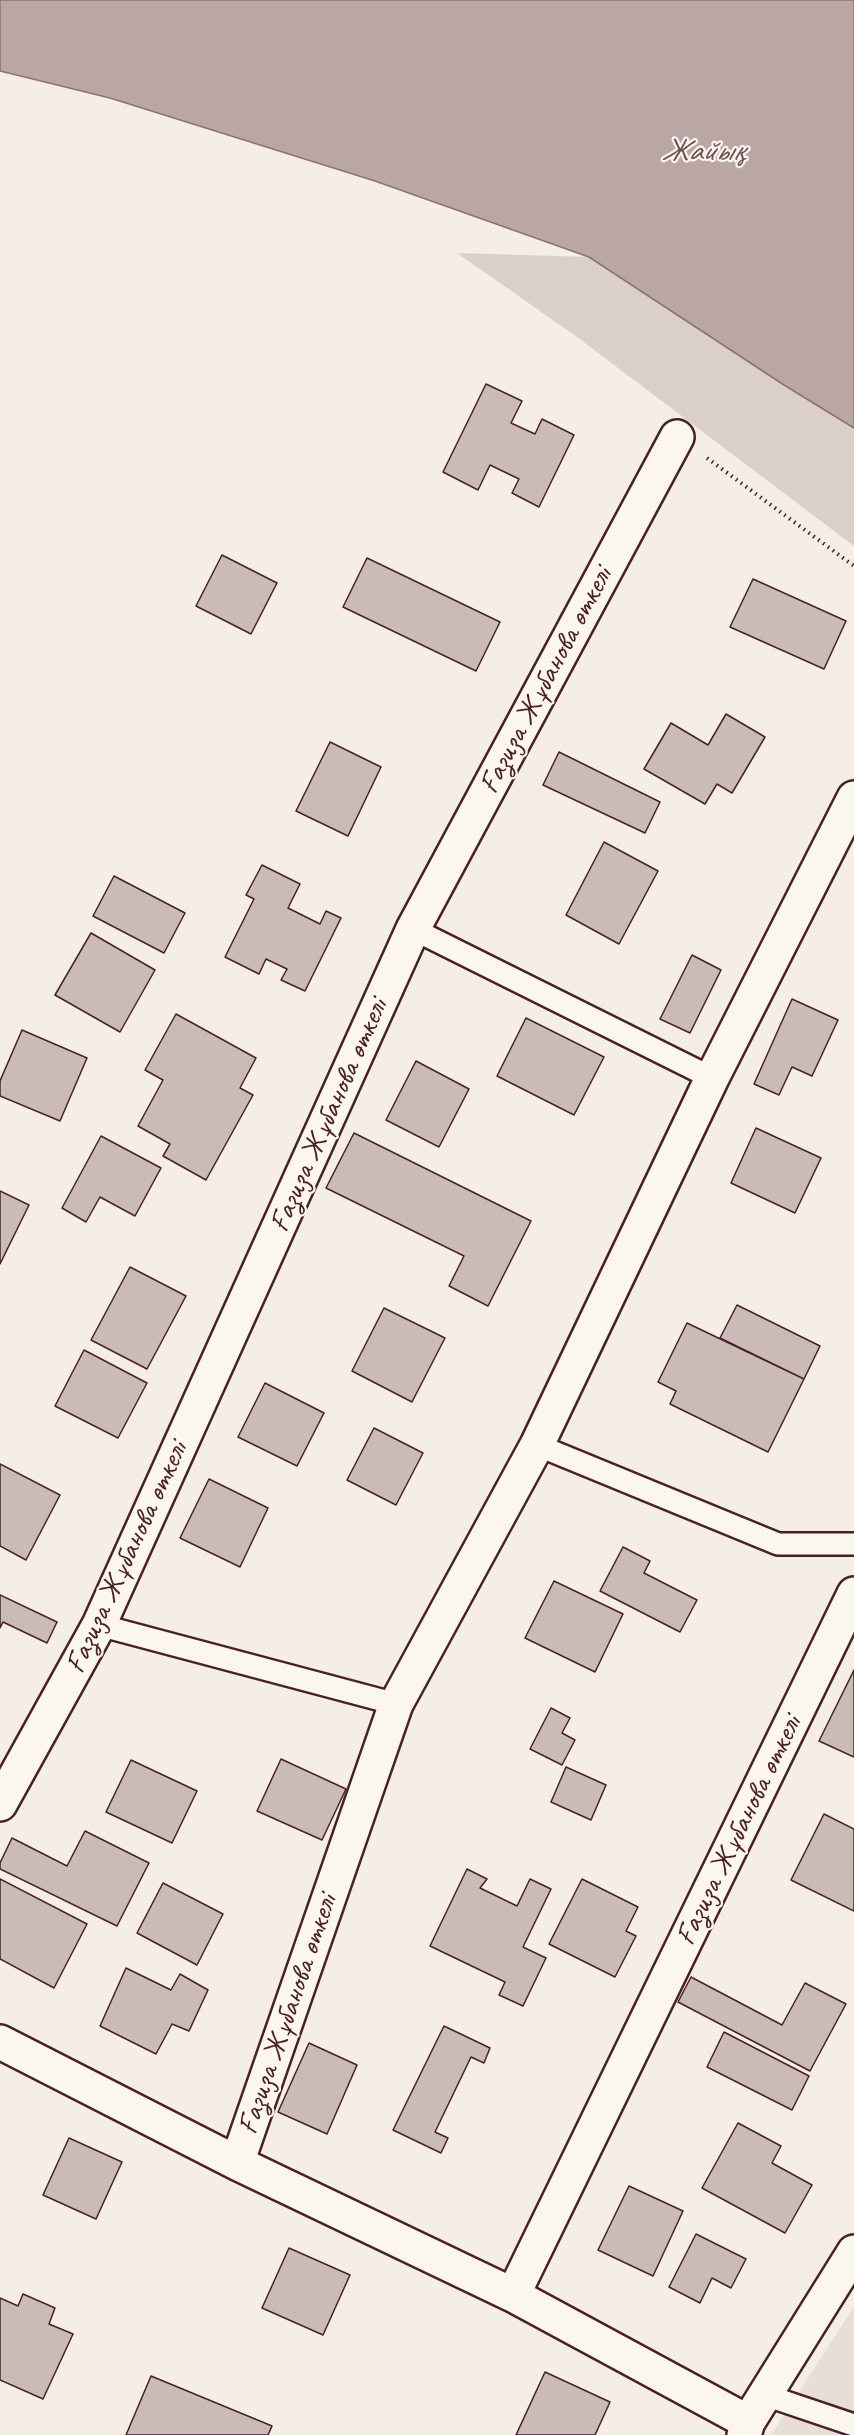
<!DOCTYPE html>
<html>
<head>
<meta charset="utf-8">
<style>
	body { margin:0 }
	canvas { display:block; background:#f4eee4 }
</style>
</head>
<body>
<canvas width="854" height="2435"></canvas>
<script>
const ctx = document.querySelector('canvas').getContext('2d');
ctx.lineJoin = 'round';
function paint(path, color) {
  ctx.fillStyle = color;
  ctx.fill(path, 'evenodd');
}
function strokePath(path, color, width, dash) {
  ctx.strokeStyle = color;
  ctx.lineWidth = width;
  ctx.lineCap = dash ? 'butt' : 'round';
  ctx.setLineDash(dash || []);
  ctx.stroke(path);
}
function label(font, color, halo, rows, align = 'center') {
  ctx.font = font + ' Caveat,sans-serif';
  ctx.lineWidth = 4.5;
  ctx.setLineDash([]);
  ctx.textBaseline = 'middle';
  ctx.strokeStyle = halo;
  ctx.fillStyle = color;
  for (const [text, x, y, turn = 0] of rows) {
    ctx.save();
    ctx.translate(x, y);
    ctx.rotate((+turn || 0) * Math.PI / 180);
    ctx.textAlign = isNaN(turn) ? turn : align;
    if (halo) ctx.strokeText(text, 0, 0);
    ctx.fillText(text, 0, 0);
    ctx.restore();
  }
}
paint(new Path2D(`
	M854,2307V2435H771Z`), '#e7dfd6');
paint(new Path2D(`
	M457,253L589,257L784,385L854,428V546L577,337Z`), '#dbd0c9');
const water = new Path2D(`
	M0,0H854V428L784,385L589,257L375,181L110,98L0,71Z`);
paint(water, '#baa7a5');
strokePath(water, '#8d7174', 1.5);
const building = new Path2D(`
	M486,384L522,401L511,423L535,434L542,419L574,435L539,507L512,493L519,479L490,465L478,490L443,472Z
	M222,555L277,583L251,634L196,606Z
	M367,558L500,622L476,671L343,607Z
	M753,579L846,621L824,669L730,627Z
	M726,714L765,737L732,793L717,784L705,804L644,769L671,723L708,745Z
	M330,742L381,767L348,836L296,811Z
	M559,752L660,802L645,833L543,785Z
	M604,842L658,871L619,944L566,915Z
	M262,865L300,884L288,908L320,924L326,911L341,918L305,991L281,980L287,969L266,959L259,974L225,957L254,899L246,895Z
	M114,876L185,913L164,953L93,916Z
	M91,933L155,970L120,1032L55,995Z
	M692,955L721,970L690,1033L660,1019Z
	M792,999L838,1020L812,1076L792,1067L779,1095L754,1084Z
	M176,1014L256,1058L240,1088L253,1095L206,1180L163,1156L170,1144L138,1126L163,1080L145,1070Z
	M526,1018L604,1057L574,1115L497,1076Z
	M22,1030L87,1058L60,1121L0,1096V1081Z
	M416,1061L469,1089L439,1147L386,1120Z
	M756,1128L821,1158L795,1213L731,1183Z
	M354,1133L531,1221L488,1306L449,1286L464,1256L326,1188Z
	M101,1136L161,1168L135,1216L100,1197L86,1222L62,1208Z
	M0,1191L29,1205L0,1264Z
	M130,1267L186,1296L147,1369L91,1340Z
	M737,1305L820,1346L804,1379L720,1338Z
	M384,1308L445,1338L412,1402L352,1371Z
	M687,1323L804,1379L768,1452L670,1404L676,1391L658,1382Z
	M84,1350L147,1383L118,1438L55,1406Z
	M265,1383L324,1413L297,1466L238,1437Z
	M374,1428L423,1453L396,1505L347,1480Z
	M0,1464L60,1495L26,1560L0,1546Z
	M209,1479L268,1508L240,1567L180,1538Z
	M623,1547L650,1561L644,1573L697,1600L680,1632L600,1591Z
	M554,1581L623,1614L595,1672L525,1638Z
	M0,1595L57,1622L47,1643L3,1622L0,1628Z
	M854,1670V1757L819,1741Z
	M551,1708L570,1718L562,1733L575,1740L562,1765L530,1749Z
	M281,1759L346,1789L322,1840L257,1811Z
	M131,1760L197,1791L172,1843L106,1812Z
	M566,1767L606,1785L591,1820L551,1802Z
	M824,1814L854,1829V1911L791,1880Z
	M85,1831L149,1863L117,1926L0,1869V1863L12,1838L67,1866Z
	M467,1869L487,1879L480,1888L517,1906L530,1879L551,1889L523,1947L546,1958L523,2006L499,1995L505,1982L430,1946Z
	M0,1879L87,1924L54,1988L0,1959Z
	M582,1879L638,1907L626,1931L636,1936L615,1977L549,1944Z
	M163,1883L223,1914L197,1965L137,1933Z
	M126,1968L171,1990L180,1974L208,1990L189,2031L172,2024L156,2054L100,2026Z
	M691,1977L782,2025L805,1983L846,2004L810,2071L678,2002Z
	M444,2026L490,2048L484,2063L471,2057L435,2132L448,2138L441,2153L393,2130Z
	M724,2032L809,2076L792,2110L707,2067Z
	M309,2043L357,2065L327,2134L278,2112Z
	M738,2123L781,2146L772,2163L812,2185L785,2233L702,2188Z
	M69,2138L122,2162L96,2219L43,2195Z
	M629,2186L683,2211L653,2276L598,2250Z
	M696,2234L746,2259L731,2288L712,2278L700,2303L669,2287Z
	M289,2248L350,2275L323,2335L262,2308Z
	M23,2294L55,2308L49,2324L73,2334L43,2399L0,2380V2298L18,2306Z
	M545,2372L610,2402L595,2435H516Z
	M151,2376L272,2426L268,2435H126Z`);
paint(building, '#cabbb6');
strokePath(building, '#4a1f2b', 1.5);
const service = new Path2D(`
	M413,929L712,1078
	M537,1445L778,1544H854
	M99,1625L396,1704
	M765,2395L854,2425`);
const minor = new Path2D(`
	M0,1804L99,1625L413,929L677,437
	M0,2042L237,2163L513,2295L748,2422
	M237,2163L396,1704L537,1445L712,1078L854,798
	M513,2295L854,1594
	M744,2435L748,2422L854,2252`);
strokePath(service, '#4a1f2b', 26);
strokePath(minor, '#4a1f2b', 38);
strokePath(new Path2D(`
	M707,458L854,566`), '#4a1f2b', 4, [1.5, 4.5]);
strokePath(service, '#fbf7ec', 21);
strokePath(minor, '#fbf7ec', 33);
label('30px', '#4a1f2b', '#fbf7ec', [
	["Ғазиза Жұбанова өткелі",546,681,-62],
	["Ғазиза Жұбанова өткелі",329,1116,-66],
	["Ғазиза Жұбанова өткелі",127,1558,-65],
	["Ғазиза Жұбанова өткелі",739,1831,-64],
	["Ғазиза Жұбанова өткелі",288,2015,-71]
]);
label('italic 32px', '#714f56', '#fbf7ec', [
	["Жайық",703,152]
]);
</script>
</body>
</html>
